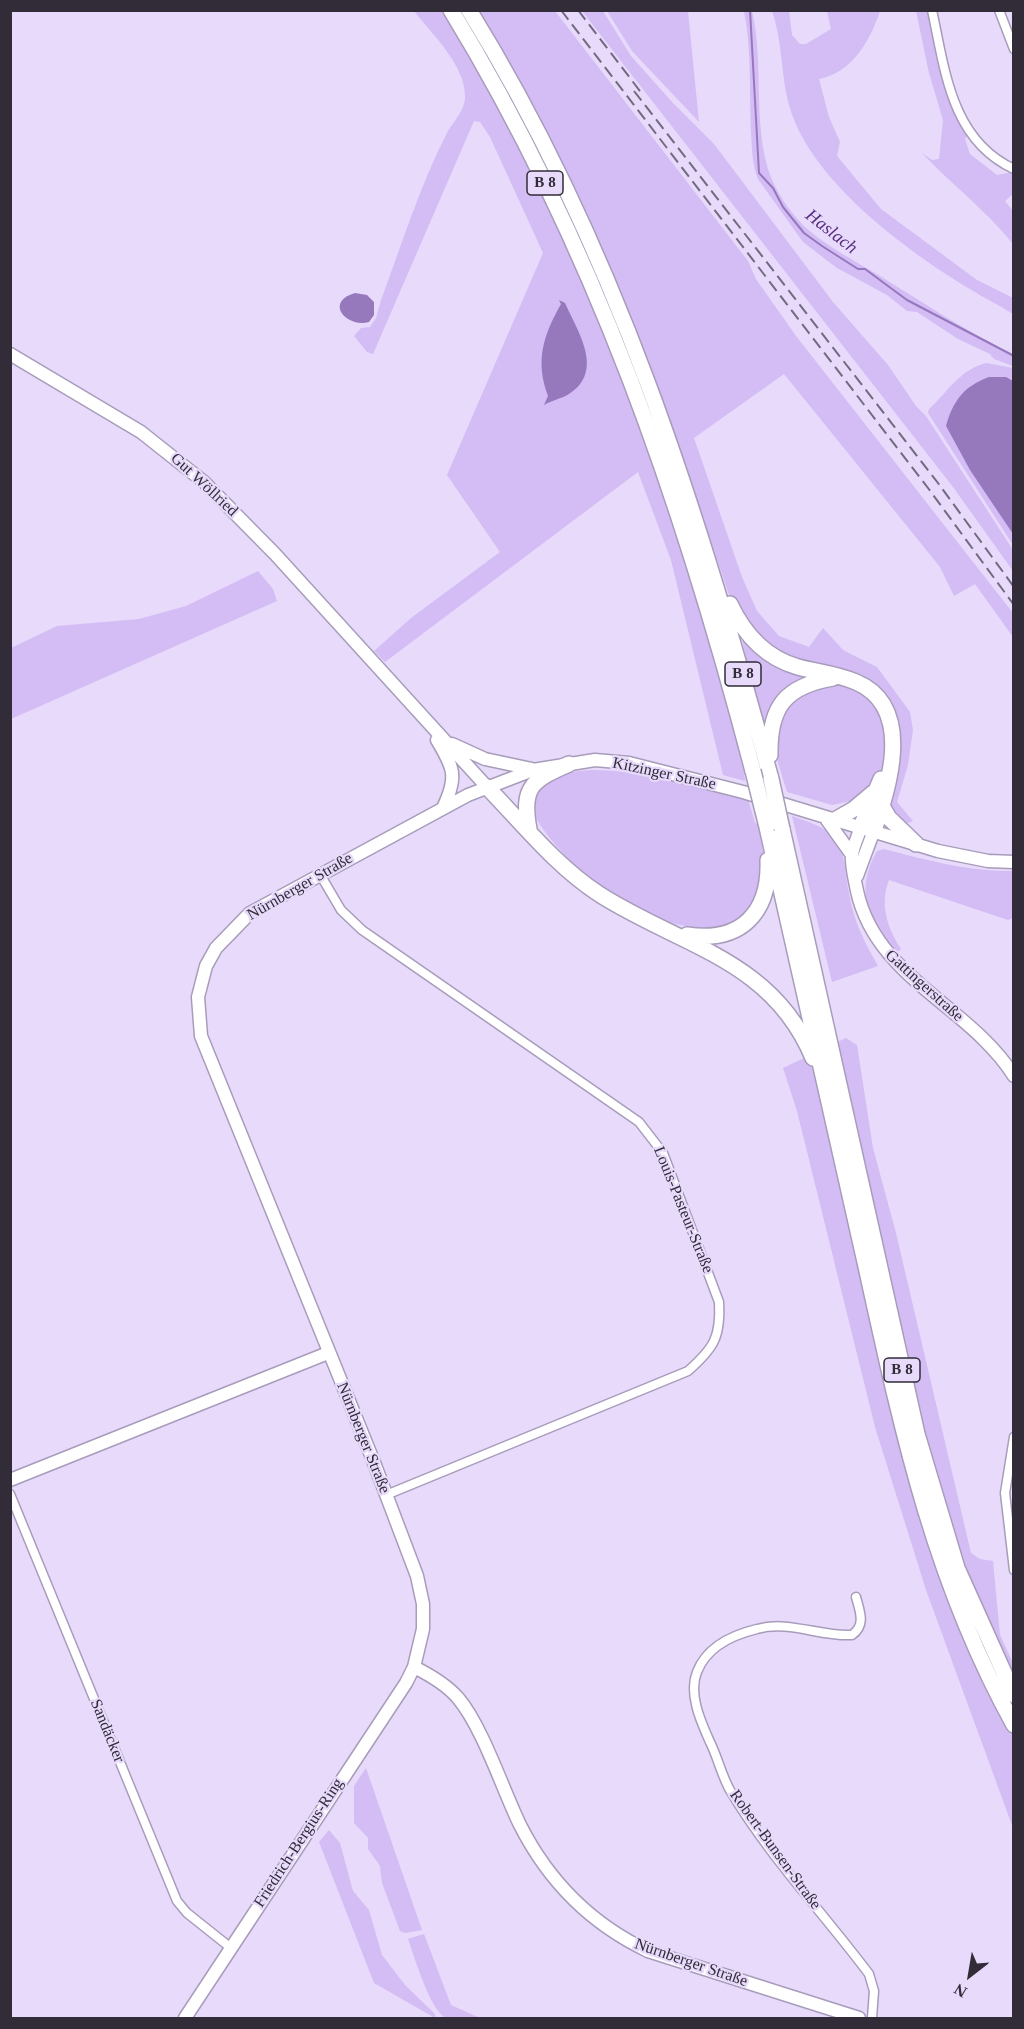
<!DOCTYPE html>
<html>
<head>
<meta charset="utf-8">
<style>
	body { margin:0 }
	#map { position:relative; width:1024px; height:2029px; overflow:hidden; background:#e7dafb; font-family:"Times New Roman",serif }
	canvas { display:block }
	.frame { position:absolute; inset:0; border:12px solid #312c38; pointer-events:none }
	.north { position:absolute; left:940px; top:1945px; width:60px; height:60px; -webkit-text-stroke:4px #e7dafb; paint-order:stroke; rotate:211deg; font-size:16px; font-weight:700; line-height:24px; text-align:center; color:#312c38 }
	.north::after { content:''; display:block; margin:auto; width:21px; height:27px; background:#312c38; clip-path:polygon(50% 0,100% 100%,50% 72%,0 100%) }
</style>
</head>
<body>
<div id="map">
<canvas width="1024" height="2029"></canvas>
<div class="frame"></div>
<div class="north">N</div>
</div>
<script>
const ctx = document.querySelector('canvas').getContext('2d');
ctx.lineJoin = 'round';
function paint(path, color) {
  ctx.fillStyle = color;
  ctx.fill(path, 'evenodd');
}
function strokePath(path, color, width, dash) {
  ctx.strokeStyle = color;
  ctx.lineWidth = width;
  ctx.lineCap = dash ? 'butt' : 'round';
  ctx.setLineDash(dash || []);
  ctx.stroke(path);
}
function label(font, color, halo, rows, align = 'center') {
  ctx.font = font + ' "Times New Roman",serif';
  ctx.lineWidth = 4.5;
  ctx.setLineDash([]);
  ctx.textBaseline = 'middle';
  ctx.strokeStyle = halo;
  ctx.fillStyle = color;
  for (const [text, x, y, turn = 0] of rows) {
    ctx.save();
    ctx.translate(x, y);
    ctx.rotate((+turn || 0) * Math.PI / 180);
    ctx.textAlign = isNaN(turn) ? turn : align;
    if (halo) ctx.strokeText(text, 0, 0);
    ctx.fillText(text, 0, 0);
    ctx.restore();
  }
}
paint(new Path2D(`
	M414,11H446L553,207L652,445L728,706L743,763L745,781L723,775L671,560L638,472L385,662L374,651L411,618L500,552L447,475L543,253L490,137L480,122L474,121L373,354L367,352L354,336L361,328L370,327L376,318L381,300C402,244 420,185 447,133C453,122 466,109 465,96C465,65 432,34 414,11Z
	M474,11H555L748,261L756,279L796,336L1013,613V637L975,584L954,596L940,567L784,374L694,438L742,577L757,611L779,636L809,647L823,628L843,650L877,667L910,712L913,730L908,765L897,802L913,821L906,824L894,815L887,804L889,704L764,647L732,604L677,440L639,351Z
	M582,11H603L631,56L673,103L714,144L833,302L888,365L916,406L926,416L1013,550V571L953,487Z
	M607,11H688L699,122L632,51Z
	M744,11H752C764,62 753,117 768,169C774,189 789,211 804,226C826,246 855,261 880,276C924,303 967,332 1013,354V366L994,359L990,354L958,339L917,312L907,311L887,295L837,268L803,242L758,179C752,164 752,148 751,132C749,92 752,50 744,11Z
	M772,11H789L792,35L800,44H806L831,29L827,11H880C870,41 852,73 819,79L829,117L840,142L837,156L881,209L977,280L1013,298V314C999,305 984,298 970,289C908,252 819,186 793,117C780,83 784,45 772,11Z
	M916,11H929L949,100L968,135L965,139L970,154L997,175L1013,172V194L1005,201L1013,211V244C987,211 951,184 922,153L932,160L939,159L943,120L929,73Z
	M986,363L1013,368V545L928,413L929,409C948,392 959,370 986,363Z
	M258,571L273,589L277,601L11,719V648L57,626L139,619L186,606Z
	M740,631L827,676L797,686L765,741Z
	M836,683L846,684L874,701L886,722V761L868,792L854,805L851,801L832,805L787,792L776,756L775,728L795,695Z
	M590,770C643,770 697,785 748,799L755,823L759,825L766,872L752,913C744,918 734,927 725,930C720,931 712,929 707,929C642,926 560,867 531,809L538,783L570,772Z
	M792,816C849,835 840,842 849,893C853,920 865,943 878,966L832,982Z
	M884,849C927,860 968,872 1013,871V918L1008,920L889,880C879,905 888,929 901,949L892,956C869,922 854,890 877,851Z
	M846,1038L857,1045L873,1148L896,1233L971,1553L980,1559L993,1561L1000,1635L1013,1663V1828L926,1590L875,1427L797,1111L783,1068Z
	M366,1768L422,1930L405,1933L400,1931L382,1883L380,1866L368,1849V1838L354,1823V1786Z
	M329,1830L340,1843L353,1891L369,1910L382,1955L405,1985L435,2014V2018L374,1983L319,1842Z
	M424,1934L451,2005L480,2018C470,2019 456,2021 447,2018C431,2014 414,1955 408,1939Z`), '#d4bcf5');
paint(new Path2D(`
	M355,293L367,295L374,302V315L369,322C346,328 324,302 355,293Z
	M559,300L565,303C578,332 605,371 569,394C561,399 552,400 544,405L548,396C535,361 543,336 561,304Z
	M989,377H1006L1013,381V534L970,470L946,426C953,401 964,386 989,377Z`), '#9678bd');
strokePath(new Path2D(`
	M750,10L759,173L773,188L783,207L804,233L822,246L858,269H865L907,300L1014,356`), '#9678bd', 2);
const street = new Path2D(`
	M932,10C945,70 951,140 1014,169
	M999,10L1014,49
	M321,876L341,910L362,930L639,1122L663,1153L719,1302C721,1337 714,1348 688,1371L386,1495
	M1014,1437L1005,1493L1014,1570
	M10,1494L177,1901L187,1913L231,1948
	M856,1597C860,1612 866,1625 852,1635C820,1637 790,1620 757,1629C732,1635 707,1646 697,1672C688,1694 701,1722 710,1742C718,1758 722,1777 731,1792C770,1857 824,1914 869,1974L874,1991L872,2018`);
const secondary = new Path2D(`
	M10,354L141,432L204,482L275,554L487,787
	M437,740C454,768 458,777 443,808
	M452,744L485,759L532,769
	M827,820L852,855
	M860,829C858,837 853,846 852,855C851,866 855,880 857,891C876,978 970,1006 1014,1076
	M857,876L873,833
	M10,1480L328,1353
	M414,1667C430,1675 446,1684 458,1698C482,1726 503,1790 520,1825C549,1882 591,1924 648,1951L859,2018
	M185,2018L406,1683L414,1667L423,1629V1604L417,1576L373,1460L201,1036L198,997L206,966L216,948L250,913L468,795L533,770L595,760L629,763L743,792L938,851L988,861L1014,862`);
const highway = new Path2D(`
	M451,10C596,248 683,504 753,771
	M469,10C615,246 699,513 771,779
	M730,604C744,634 766,658 798,667C817,672 837,674 856,682C915,707 889,787 873,833
	M770,755C769,706 786,686 833,678
	M487,787C522,823 556,866 599,894C680,946 772,959 813,1058
	M882,806L889,818L916,844
	M833,821L854,809L873,793
	M767,827C801,972 833,1117 865,1262C901,1425 932,1577 1014,1725
	M529,829C521,787 532,780 569,764
	M782,829L917,1434L957,1568L1014,1695
	M860,829L881,779
	M687,935C741,943 770,913 768,860`);
strokePath(street, '#a89cbb', 11);
strokePath(secondary, '#a89cbb', 15);
strokePath(highway, '#a89cbb', 18);
strokePath(street, '#fff', 8);
strokePath(secondary, '#fff', 12);
strokePath(highway, '#fff', 15);
strokePath(new Path2D(`
	M561,10L928,488L1014,605
	M578,10L643,95
	M634,91L938,483L1014,587`), '#726a7e', 2, [12, 6]);
const highwayBridge = new Path2D(`
	M753,771L767,827
	M771,779L782,829`);
strokePath(highwayBridge, '#a89cbb', 18, []);
strokePath(highwayBridge, '#fff', 15);
for (const [x, y, w] of [
	[545,183,36],
	[743,674,36],
	[902,1370,36]
]) {
  const box = new Path2D();
  box.roundRect(x - w / 2, y - 12, w, 24, 4.5);
  ctx.fillStyle = '#e7dafb';
  ctx.fill(box);
  strokePath(box, '#312c38', 1.5);
}
label('bold 15px', '#312c38', null, [
	["B 8",545,183],
	["B 8",743,674],
	["B 8",902,1370]
]);
label('16px', '#312c38', '#e7dafb', [
	["Gut Wöllried",204,485,43],
	["Kitzinger Straße",664,774,12],
	["Nürnberger Straße",300,887,-30],
	["Gattingerstraße",924,986,42],
	["Louis-Pasteur-Straße",683,1210,68],
	["Nürnberger Straße",363,1438,68],
	["Sandäcker",107,1731,68],
	["Friedrich-Bergius-Ring",299,1843,-57],
	["Robert-Bunsen-Straße",775,1850,54],
	["Nürnberger Straße",691,1963,19]
]);
label('italic 18px', '#572e82', '#e7dafb', [
	["Haslach",831,232,38]
]);
</script>
</body>
</html>
